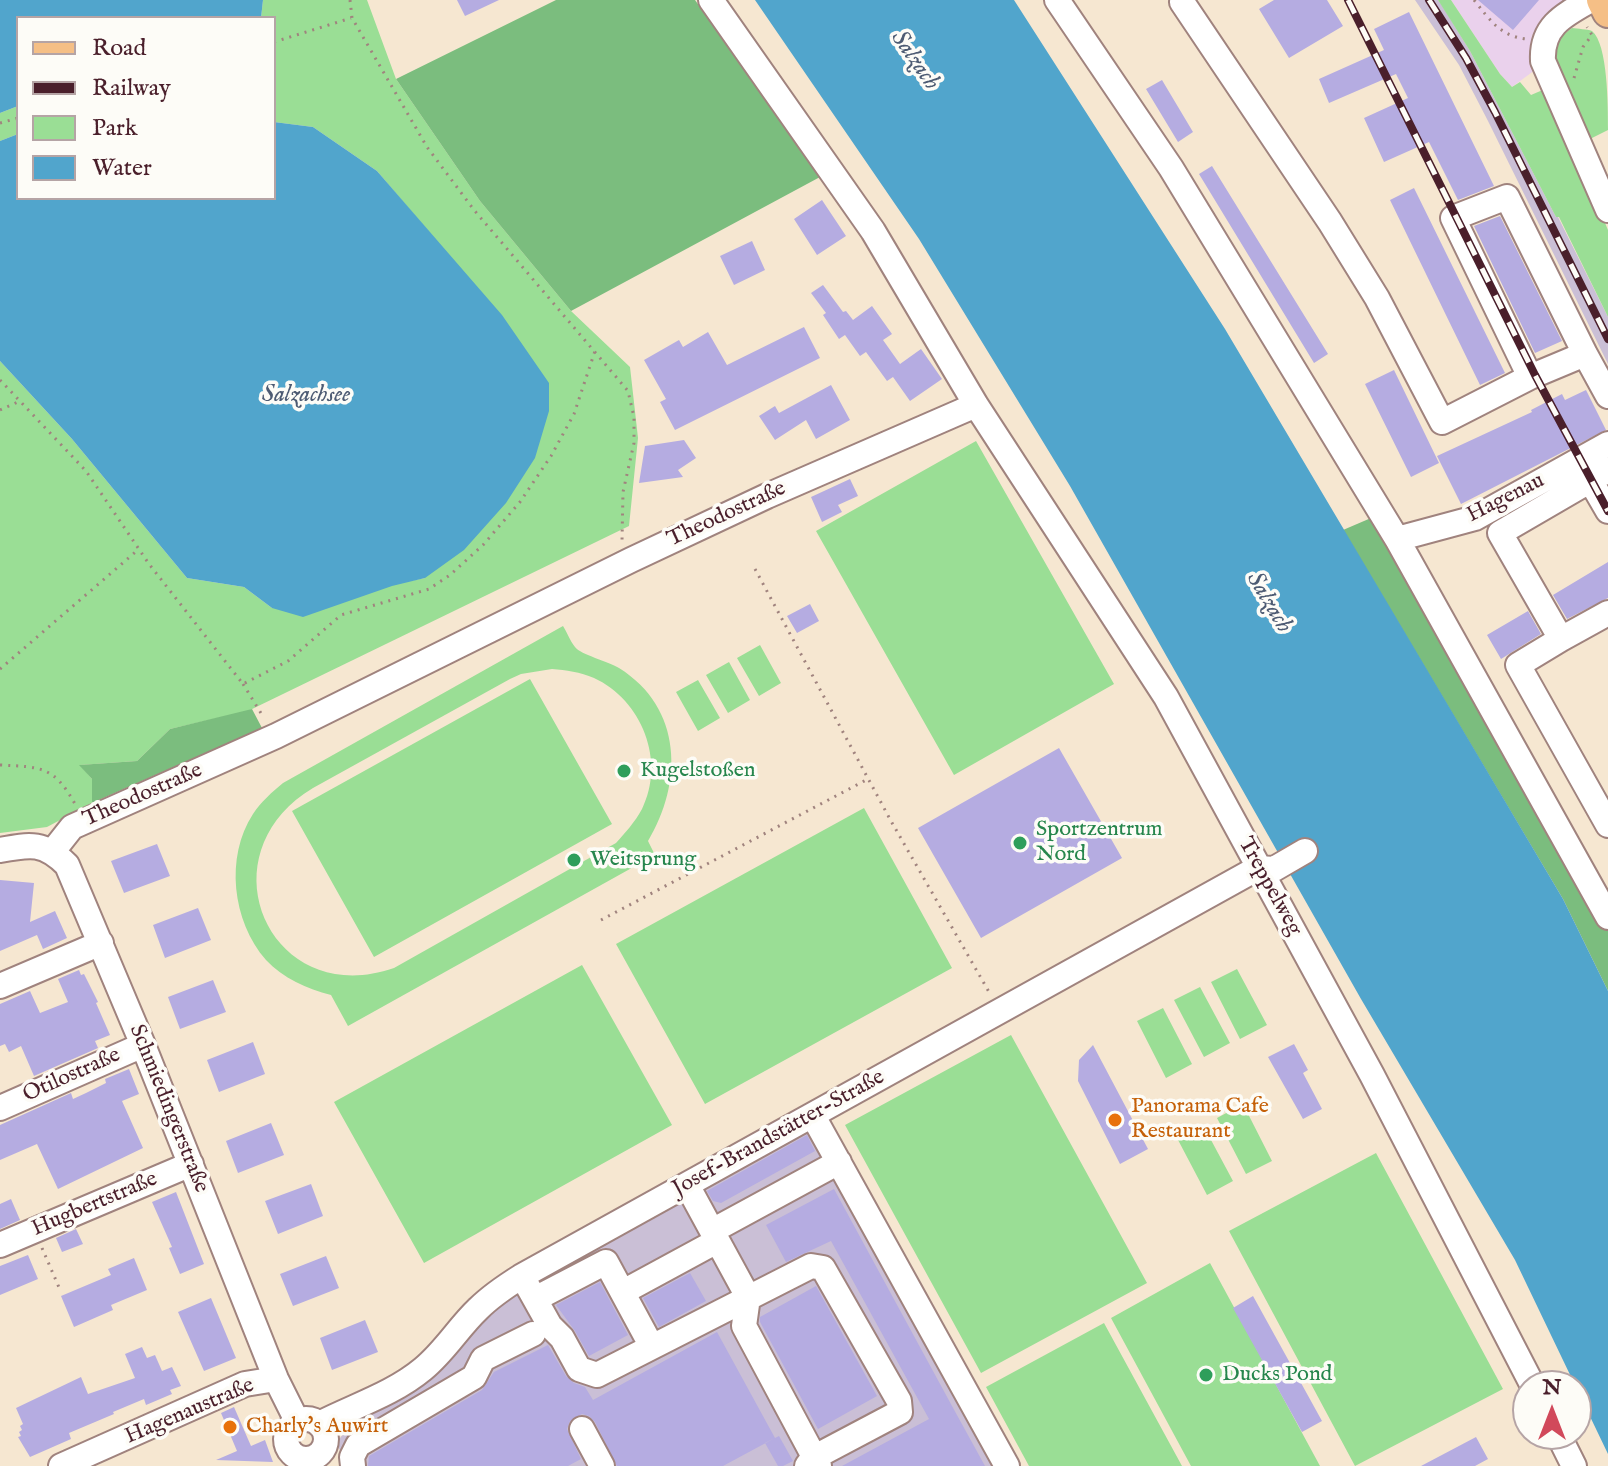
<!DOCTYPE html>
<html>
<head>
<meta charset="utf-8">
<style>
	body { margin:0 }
	#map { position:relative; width:1608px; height:1466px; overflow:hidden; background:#f6e7d1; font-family:"IM FELL English",serif }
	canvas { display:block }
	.legend { position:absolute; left:16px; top:16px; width:260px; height:184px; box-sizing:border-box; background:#fdfcf7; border:2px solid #b5a4a5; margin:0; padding:10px 14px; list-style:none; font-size:24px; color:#4a1f2b }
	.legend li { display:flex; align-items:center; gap:16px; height:40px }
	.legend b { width:40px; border:2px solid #b5a4a5 }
	.north { position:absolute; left:1512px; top:1370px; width:80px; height:80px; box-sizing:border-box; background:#fdfcf7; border:2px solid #b5a4a5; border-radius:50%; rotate:0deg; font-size:22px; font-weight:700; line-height:32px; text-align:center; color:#4a1f2b }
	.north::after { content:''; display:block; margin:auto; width:28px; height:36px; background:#d1495b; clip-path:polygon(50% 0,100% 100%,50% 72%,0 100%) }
</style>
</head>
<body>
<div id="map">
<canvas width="1608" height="1466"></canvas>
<ul class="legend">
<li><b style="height:10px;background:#f5bf86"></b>Road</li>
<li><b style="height:10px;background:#4a1f2b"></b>Railway</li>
<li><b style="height:22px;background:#9ade95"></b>Park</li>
<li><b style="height:22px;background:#51a5cc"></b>Water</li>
</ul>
<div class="north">N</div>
</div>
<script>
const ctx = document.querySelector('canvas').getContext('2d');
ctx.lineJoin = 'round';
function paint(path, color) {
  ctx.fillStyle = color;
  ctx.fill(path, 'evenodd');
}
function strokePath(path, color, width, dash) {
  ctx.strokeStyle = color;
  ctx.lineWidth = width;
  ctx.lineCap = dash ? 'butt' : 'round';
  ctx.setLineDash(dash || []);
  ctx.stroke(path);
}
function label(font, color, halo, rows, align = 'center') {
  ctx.font = font + ' "IM FELL English",serif';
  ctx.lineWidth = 7;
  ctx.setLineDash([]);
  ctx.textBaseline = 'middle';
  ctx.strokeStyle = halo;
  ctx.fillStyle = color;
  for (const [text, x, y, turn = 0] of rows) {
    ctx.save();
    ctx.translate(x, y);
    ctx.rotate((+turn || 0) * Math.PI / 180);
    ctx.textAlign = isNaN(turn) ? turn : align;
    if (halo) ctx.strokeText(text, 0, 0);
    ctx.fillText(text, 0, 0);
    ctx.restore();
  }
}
paint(new Path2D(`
	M1451,0H1565L1540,21L1532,36L1530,54L1535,70L1512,87L1500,74Z`), '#ead1ec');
paint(new Path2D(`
	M1415,0H1438L1441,4L1470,51L1556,217H1558L1608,317V364L1488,121L1459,65Z
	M830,1119L877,1210L1019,1466H345L337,1442L358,1414L447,1361L492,1311L519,1290Z`), '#cabfd6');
paint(new Path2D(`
	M263,0H367L396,79L480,201L571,311L630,367L638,438L629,526L248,711L170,729L137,761L80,765L92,779V803L47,827L0,833V361L72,439L187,578L244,587L272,608L425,578L434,238L377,171L313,127L274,122V18H261Z
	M1438,0H1451L1500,74L1512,87L1520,82L1531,95L1545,89L1571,142L1608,230V317L1559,217H1556L1470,51Z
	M1572,28C1578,29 1587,29 1592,31C1608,44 1608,106 1608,130L1586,141L1553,55L1560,37Z
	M18,106V134L0,141V113Z
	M976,441L1114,684L954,775L816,531Z
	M563,626C567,632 570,641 575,647C581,655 608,661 619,668C683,708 683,783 648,841L655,855L348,1026L331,995C307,989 283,978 266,960C232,921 225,857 253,814C261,802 272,792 283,783ZM552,669C566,670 580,672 594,678C642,700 666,761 642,809C635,822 625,833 616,843L394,968C270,1011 201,855 313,788L510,679L521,674Z
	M760,645L781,683L759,696L737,658Z
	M729,662L750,700L728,713L706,675Z
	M530,679L612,824L374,957L292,811Z
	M698,680L720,718L698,731L676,692Z
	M864,808L952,968L705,1104L616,944Z
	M582,965L672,1125L424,1263L334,1102Z
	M1237,969L1267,1025L1240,1039L1211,982Z
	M1200,987L1230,1043L1204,1057L1174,1000Z
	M1163,1008L1192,1064L1166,1078L1137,1021Z
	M1011,1035L1147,1283L981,1373L845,1125Z
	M1243,1104L1272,1161L1246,1174L1217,1118Z
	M1203,1125L1233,1181L1207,1195L1177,1138Z
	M1376,1153L1503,1389L1355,1466L1229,1231Z
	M1210,1263L1320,1466H1191L1111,1318Z
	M1104,1323L1182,1466H1029L986,1387Z`), '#9ade95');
paint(new Path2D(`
	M556,0H695L820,177L571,311L480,201L396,79Z
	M1371,518L1398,553L1608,926V991L1563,899L1343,530Z
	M252,709L262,728L92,803V779L79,765L137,761L170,729Z`), '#7bbd7e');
paint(new Path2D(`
	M0,0H263L261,18H18V106L0,113Z
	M755,0H1014L1225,329L1563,899L1608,991V1454L1515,1260L1361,999L1070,486L919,239Z
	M274,122L313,127L377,171L502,315L549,383V411L535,458L506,503L464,550L425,578L392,586L303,617L272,608L244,587L187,578L72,439L0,361V141L18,134V198H274Z`), '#51a5cc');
paint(new Path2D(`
	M457,0H499L465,16Z
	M1274,0H1327L1343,26L1289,58L1259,9Z
	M1478,0H1539L1513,30Z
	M1409,12L1494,186L1458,200L1429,142L1384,162L1364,118L1408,98L1396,74L1329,103L1319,79L1384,50L1374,29Z
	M1162,80L1193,132L1178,142L1146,89Z
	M1212,166L1328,354L1314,363L1199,174Z
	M1414,188L1505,373L1480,385L1390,200Z
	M822,200L846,236L817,255L794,219Z
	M1500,216L1562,341L1535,353L1474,226Z
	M752,241L765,270L734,285L720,256Z
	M823,285L843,312L846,311L853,320L872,306L892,334L883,340L900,364L921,349L942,379L910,401L893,377L887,381L866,352L860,356L845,335L839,339L823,315L826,313L811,293Z
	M804,327L820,358L675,430L660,402L666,399L644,360L679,340L683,347L708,332L727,365Z
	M1394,370L1439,463L1411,477L1365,384Z
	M831,385L850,420L816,439L806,420L775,440L759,416L775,406L779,413Z
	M1586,390L1606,430L1461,504L1437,456L1532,412L1531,410L1562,394L1565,400Z
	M684,440L696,458L678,470L683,477L639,483L645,446Z
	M850,479L858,496L838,505L842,512L822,522L811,497Z
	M1608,562V598L1567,619L1553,595Z
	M810,604L819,621L797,633L787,616Z
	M1528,611L1541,634L1501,659L1487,635Z
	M1059,748L1122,858L981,938L918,828Z
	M157,844L170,876L124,893L111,861Z
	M0,880L34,883L30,922L55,911L67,938L43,949L37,935L0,951Z
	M198,908L211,940L165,958L153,925Z
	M79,970L81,975L84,974L98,1002L96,1003L110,1035L95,1041L98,1048L34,1076L21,1046L9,1052L5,1044L0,1046V1004L30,991L40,1013L68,1002L58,979Z
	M213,980L226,1012L180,1029L168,997Z
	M253,1042L265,1074L219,1092L207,1060Z
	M1294,1044L1308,1070L1303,1073L1322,1109L1303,1119L1268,1057Z
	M1093,1045L1148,1149L1120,1164L1078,1081L1079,1060Z
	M129,1069L139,1094L122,1101L143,1148L58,1189L37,1144L0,1160V1125L71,1093L73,1099L86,1093L106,1083L105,1079Z
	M271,1123L284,1155L238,1173L226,1141Z
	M807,1135L815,1151L721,1203L713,1201L707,1191Z
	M311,1184L323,1216L278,1234L265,1201Z
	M834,1189L952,1406L985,1466H842L929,1419L831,1241L786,1262L766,1225Z
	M176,1192L204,1264L180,1274L169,1248L172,1247L152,1202Z
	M11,1199L20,1220L0,1229V1204Z
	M76,1229L83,1244L62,1252L56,1238Z
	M28,1255L38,1279L0,1295V1266Z
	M326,1256L339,1288L293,1306L280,1274Z
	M134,1258L147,1290L111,1305L113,1310L74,1327L61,1296L111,1275L108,1269Z
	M690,1273L706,1301L659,1327L643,1298Z
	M600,1282L628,1335L589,1356L575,1331L556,1305Z
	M816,1286L877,1396L818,1429L760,1322V1317Z
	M1253,1296L1322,1421L1302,1432L1233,1308Z
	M211,1298L236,1358L204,1371L178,1312Z
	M365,1320L378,1352L332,1370L320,1338Z
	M717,1332L775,1438L723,1466H617L595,1422L589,1416L582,1414L570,1421L567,1429L581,1459L568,1466H368L369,1456L482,1390L494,1372L548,1345L566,1376L574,1383L585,1387L593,1400Z
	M142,1347L147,1358L155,1355L162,1371L172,1367L181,1386L170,1390L172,1394L146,1405L144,1399L113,1412L114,1414L69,1433L71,1439L30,1457L18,1437L21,1436L19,1432L22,1430L20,1426L23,1424L16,1408L81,1377L88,1394L135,1378L125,1354Z
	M234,1407L251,1446L265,1440L273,1462L216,1460L237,1451L221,1413Z
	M779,1436L793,1461L783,1466H778L765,1443Z
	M1476,1437L1488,1459L1475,1466H1421Z`), '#b5ace1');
const minor = new Path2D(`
	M711,0L873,231L976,405L1166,697L1372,1075L1533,1386
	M1057,0L1171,168L1397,539L1608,917
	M1591,0C1564,15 1541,26 1543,61L1608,210
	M1182,2L1330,222L1377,298L1442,422L1530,377
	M1585,354L1530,377L1453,218L1507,197L1585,354L1608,396
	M1608,470L1500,533L1561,639L1608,613
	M1590,480L1608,511
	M1397,539L1475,518L1608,444
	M1561,639L1518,665L1608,825
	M0,850C31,844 44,842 67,865L143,1045L276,1379L297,1421
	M53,851L72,827L276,736L631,560L767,496L976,405
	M0,986L101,943
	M0,1108L143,1045
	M813,1116L1007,1466
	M687,1185L748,1297L744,1326L819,1466
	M712,1231L839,1162
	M0,1245L191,1164
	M522,1276L550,1326L562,1338L579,1369L597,1375L811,1266L823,1268L899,1401L900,1412L813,1458L807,1466
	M623,1292L717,1241
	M535,1299L606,1262L652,1347
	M286 1439a20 20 0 1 1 40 0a20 20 0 1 1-40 0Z
	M319,1424C354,1406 393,1394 423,1369C445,1351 458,1328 478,1309C491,1296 506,1286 522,1276L1258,868L1274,869L1305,851
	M582,1429L602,1466
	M1558,1434L1574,1466
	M61,1466L245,1384L276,1379
	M353,1466L352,1457L358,1445L474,1377L483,1359L533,1334`);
const major = new Path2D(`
	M1602,0L1608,12`);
strokePath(minor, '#a0837e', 28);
strokePath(major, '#a0837e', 34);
strokePath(new Path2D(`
	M350,0L352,18L427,147L474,210L628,391L634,417V443L623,492L622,541
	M1474,0C1490,20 1500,36 1526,39
	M274,42L351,18
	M1574,78L1583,47L1592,35L1587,27
	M0,123L18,118
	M0,380L86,471L149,564L243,684L288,661L341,615L429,589L450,575L483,545L520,502L551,456L574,414L595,351
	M0,410L18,402
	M755,569L891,821L989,992
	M0,669L139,549
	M243,684L264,718
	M0,765C41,767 54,766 75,804
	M601,920L868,779
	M42,1248L61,1292`), '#a0837e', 3, [2, 6]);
strokePath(minor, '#fff', 24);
strokePath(major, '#f5bf86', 30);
const rail = new Path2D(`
	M1348,0L1535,375L1608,511
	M1429,0L1466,58L1495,112L1608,339`);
strokePath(rail, '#4a1f2b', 8);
strokePath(rail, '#fdfcf7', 5, [15]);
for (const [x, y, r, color] of [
	[624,771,8,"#2e9e5b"],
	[1020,843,8,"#2e9e5b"],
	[574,860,8,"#2e9e5b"],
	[1115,1120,8,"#e8710a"],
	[1206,1375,8,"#2e9e5b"],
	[230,1427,8,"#e8710a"]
]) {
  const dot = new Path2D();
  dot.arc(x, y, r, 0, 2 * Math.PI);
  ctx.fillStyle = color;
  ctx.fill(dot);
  strokePath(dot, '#fdfcf7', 3);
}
label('22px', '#4a1f2b', '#fdfcf7', [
	["Hagenau",1506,499,-27],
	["Theodostraße",727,515,-25],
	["Theodostraße",143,796,-24],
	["Treppelweg",1269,887,61],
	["Otilostraße",72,1076,-24],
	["Schmiedingerstraße",168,1109,68],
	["Josef-Brandstätter-Straße",779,1134,-29],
	["Hugbertstraße",95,1205,-23],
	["Hagenaustraße",190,1412,-23]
]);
label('22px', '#27864d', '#fdfcf7', [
	["Kugelstoßen",640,771],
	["Sportzentrum",1036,830],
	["Nord",1036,855],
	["Weitsprung",590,860],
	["Ducks Pond",1222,1375]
], 'left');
label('22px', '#c56008', '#fdfcf7', [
	["Panorama Cafe",1131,1107],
	["Restaurant",1131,1132],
	["Charly's Auwirt",246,1427]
], 'left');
label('italic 24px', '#4d5b73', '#fdfcf7', [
	["Salzach",914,61,55],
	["Salzachsee",306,396],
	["Salzach",1268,603,59]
]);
</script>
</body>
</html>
